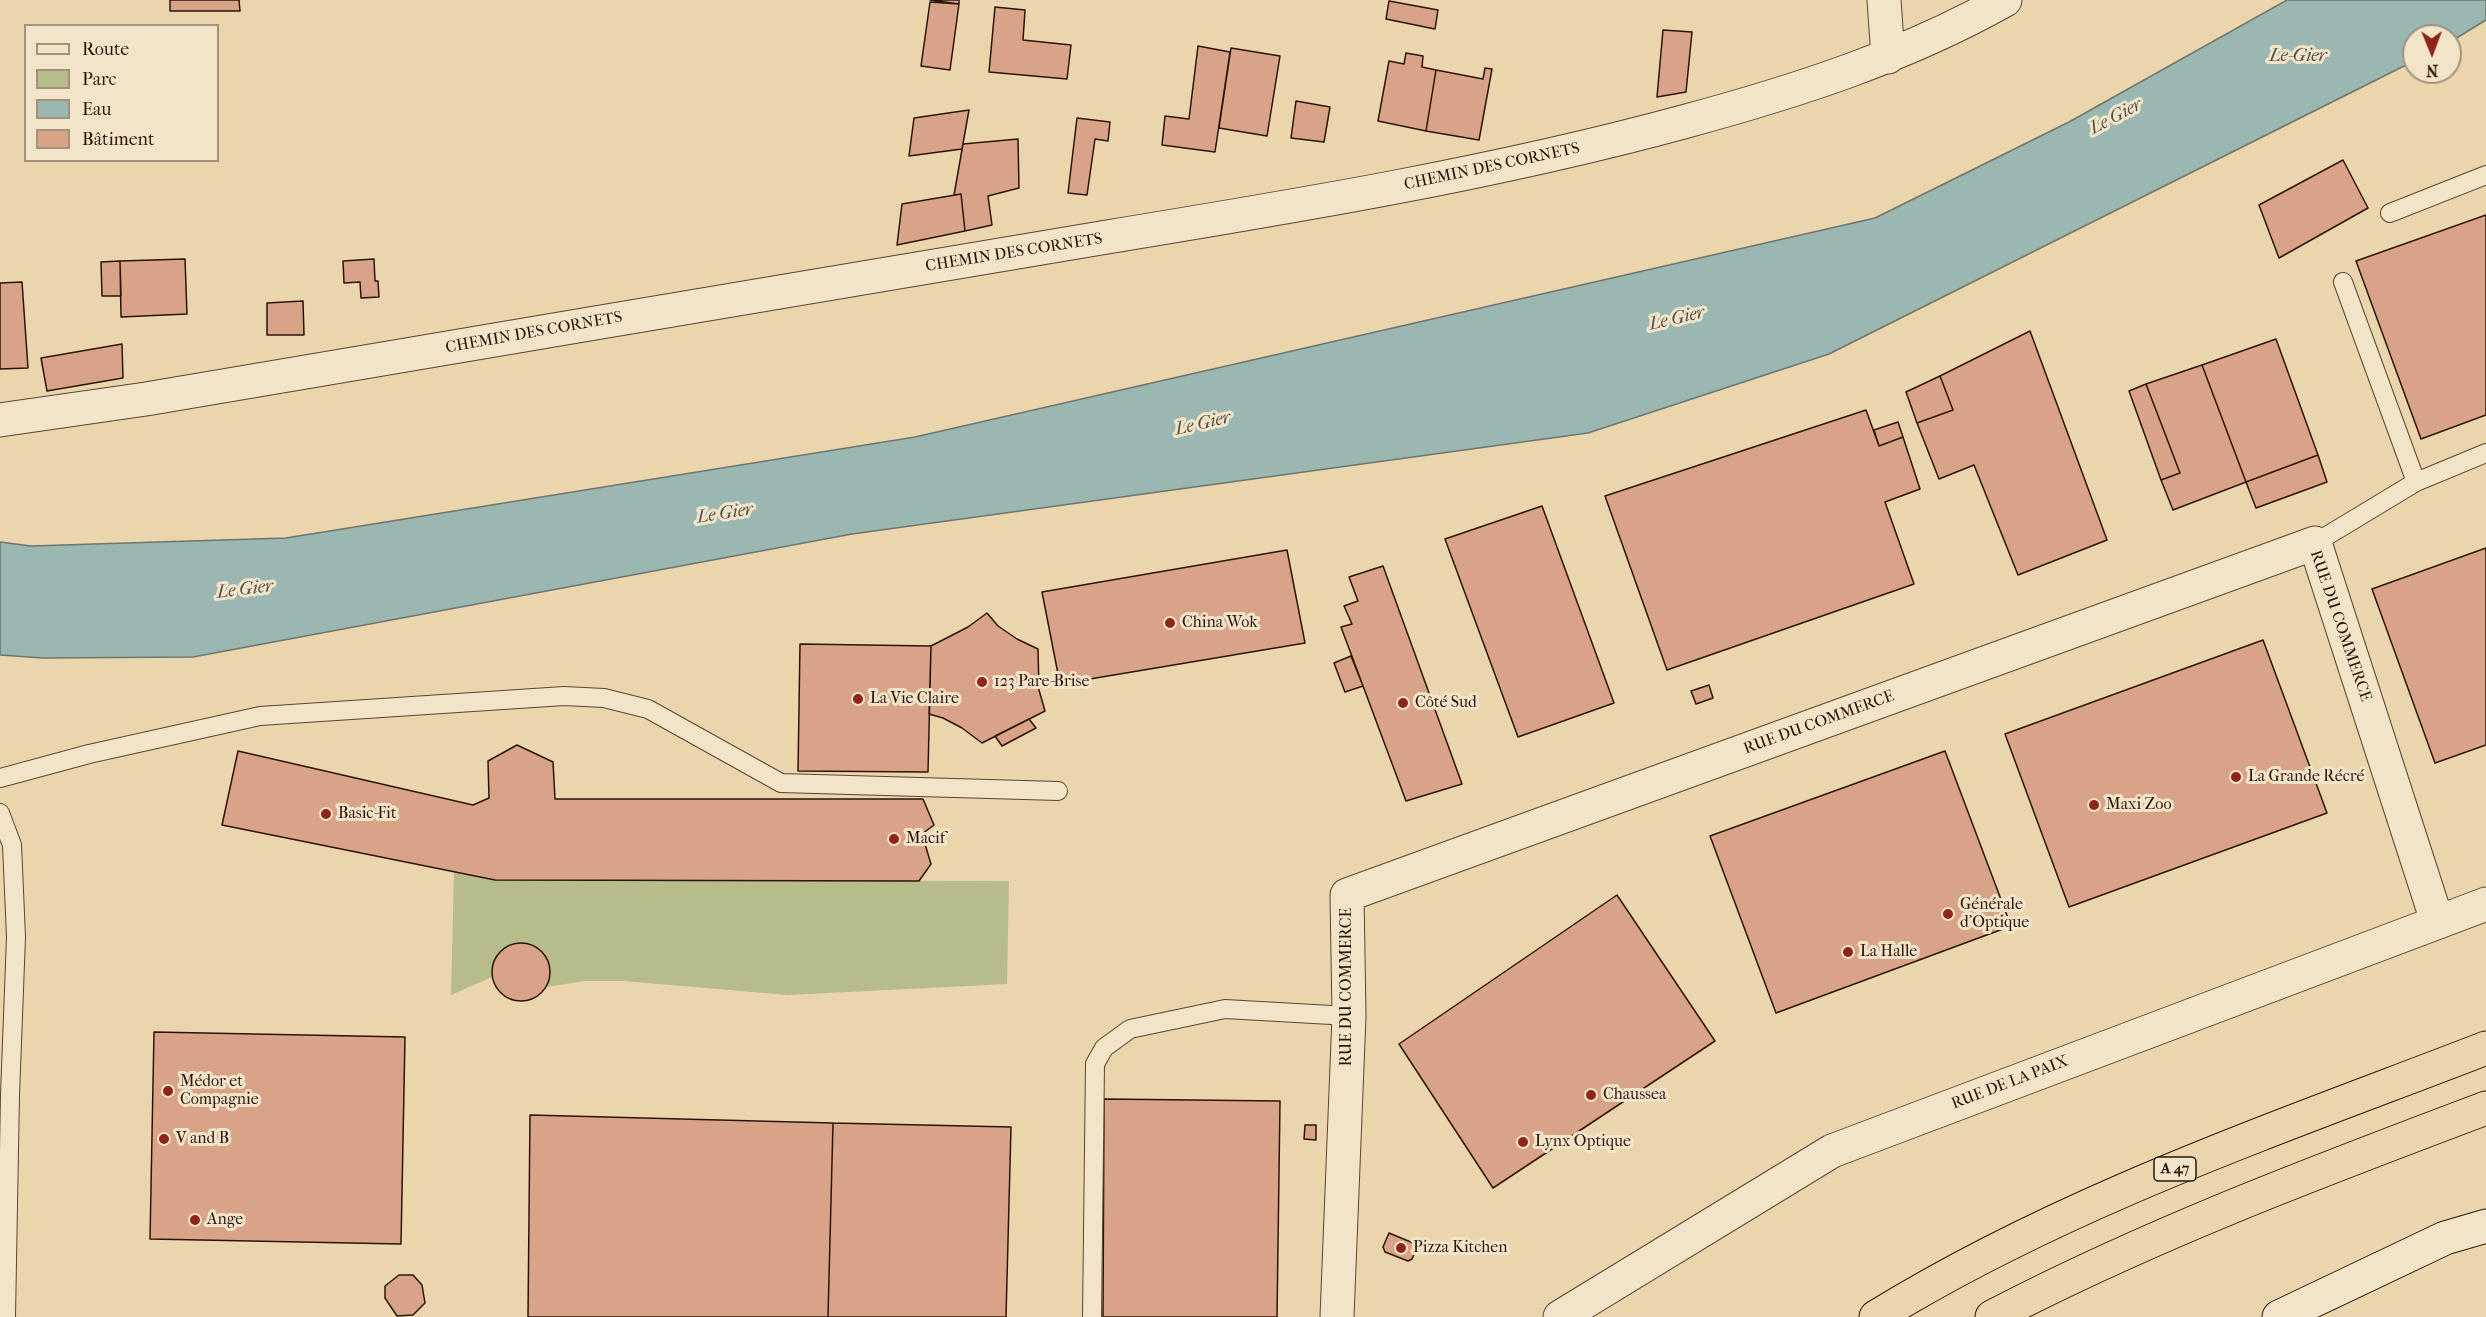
<!DOCTYPE html>
<html>
<head>
<meta charset="utf-8">
<style>
	body { margin:0 }
	#map { position:relative; width:2486px; height:1317px; overflow:hidden; background:#ebd5ac; font-family:"IM FELL French Canon",serif }
	canvas { display:block }
	.legend { position:absolute; left:24px; top:24px; width:195px; height:138px; box-sizing:border-box; background:#f2e4c9; border:2px solid #a3917d; margin:0; padding:8px 10px; list-style:none; font-size:18px; color:#2d140b }
	.legend li { display:flex; align-items:center; gap:12px; height:30px }
	.legend b { width:30px; border:2px solid #a3917d }
	.north { position:absolute; left:2402px; top:24px; width:60px; height:60px; box-sizing:border-box; background:#f2e4c9; border:2px solid #a3917d; border-radius:50%; rotate:179deg; font-size:16px; font-weight:700; line-height:24px; text-align:center; color:#2d140b }
	.north::after { content:''; display:block; margin:auto; width:21px; height:27px; background:#8f2418; clip-path:polygon(50% 0,100% 100%,50% 72%,0 100%) }
</style>
</head>
<body>
<div id="map">
<canvas width="2486" height="1317"></canvas>
<ul class="legend">
<li><b style="height:8px;background:#f2e4c9"></b>Route</li>
<li><b style="height:16px;background:#b6bd8a"></b>Parc</li>
<li><b style="height:16px;background:#9ab7b1"></b>Eau</li>
<li><b style="height:16px;background:#d8a386"></b>Bâtiment</li>
</ul>
<div class="north">N</div>
</div>
<script>
const ctx = document.querySelector('canvas').getContext('2d');
ctx.lineJoin = 'round';
function paint(path, color) {
  ctx.fillStyle = color;
  ctx.fill(path, 'evenodd');
}
function strokePath(path, color, width, dash) {
  ctx.strokeStyle = color;
  ctx.lineWidth = width;
  ctx.lineCap = dash ? 'butt' : 'round';
  ctx.setLineDash(dash || []);
  ctx.stroke(path);
}
function label(font, color, halo, rows, align = 'center') {
  ctx.font = font + ' "IM FELL French Canon",serif';
  ctx.lineWidth = 6;
  ctx.setLineDash([]);
  ctx.textBaseline = 'middle';
  ctx.strokeStyle = halo;
  ctx.fillStyle = color;
  for (const [text, x, y, turn = 0] of rows) {
    ctx.save();
    ctx.translate(x, y);
    ctx.rotate((+turn || 0) * Math.PI / 180);
    ctx.textAlign = isNaN(turn) ? turn : align;
    if (halo) ctx.strokeText(text, 0, 0);
    ctx.fillText(text, 0, 0);
    ctx.restore();
  }
}
paint(new Path2D(`
	M454,872L495,880L1009,881L1007,984L788,995L623,981H584L547,987C564,938 493,925 492,977L451,995Z`), '#b6bd8a');
const water = new Path2D(`
	M2287,0H2486V20L2450,42V36H2414V61L1829,354L1588,433L852,534L193,657L43,658L0,655V542L31,546L286,538L915,437L1875,218L2069,122Z`);
paint(water, '#9ab7b1');
strokePath(water, '#6e766f', 1.5);
const building = new Path2D(`
	M170,0H239L240,11H170Z
	M930,0H959V4Z
	M1389,1L1438,10L1435,29L1386,19Z
	M930,2L959,4L950,70L921,66Z
	M995,7L1025,10L1023,40L1071,45L1067,79L989,72Z
	M1663,30L1692,32L1686,92L1657,97Z
	M1198,46L1230,52L1215,152L1162,145L1165,116L1189,119Z
	M1231,48L1280,56L1267,136L1219,128Z
	M1406,53L1423,56L1422,67L1436,70L1426,131L1378,121L1389,61L1404,64Z
	M1485,68L1492,69L1479,140L1426,131L1436,70L1483,79Z
	M1296,101L1330,107L1324,142L1291,138Z
	M969,110L962,149L909,156L914,118Z
	M1077,118L1110,122L1108,141L1095,139L1087,195L1068,193Z
	M1018,139L1019,188L988,196L992,225L965,231L961,194L954,195L963,144Z
	M2343,160L2368,208L2279,258L2259,205Z
	M961,194L965,231L897,245L902,204Z
	M2486,215V415L2421,439L2356,261Z
	M185,259L187,314L121,317L120,261Z
	M374,259L375,281H378L379,297L361,298L360,282L344,283L343,261Z
	M120,261L121,296H102L101,262Z
	M22,282L28,368L0,369V283Z
	M303,301L304,335H267V303Z
	M2030,331L2107,540L2018,575L1974,465L1939,479L1917,423L1953,410L1940,376Z
	M2276,339L2318,455L2246,482L2202,365Z
	M122,344L123,378L47,391L41,358Z
	M2202,365L2246,482L2173,510L2161,480L2180,473L2146,384Z
	M1940,376L1953,410L1917,423L1906,392Z
	M2146,384L2180,473L2161,480L2129,391Z
	M1866,410L1879,446L1903,437L1920,489L1885,502L1914,584L1667,670L1605,496Z
	M1898,422L1903,437L1879,446L1874,430Z
	M2318,455L2327,482L2256,508L2246,482Z
	M1542,506L1614,703L1518,737L1445,539Z
	M2486,548V745L2435,763L2372,589Z
	M1287,550L1305,643L1060,684L1042,592Z
	M1383,566L1462,784L1406,801L1341,627L1352,624L1344,606L1358,601L1349,577Z
	M987,613L998,626L1017,639L1038,649L1039,690L1045,711L982,743L962,728L943,718L929,714L931,646L968,627Z
	M2263,640L2327,813L2069,907L2005,734Z
	M800,644L931,646L928,772L798,771Z
	M1351,656L1363,686L1345,692L1334,663Z
	M1709,685L1713,698L1696,704L1691,691Z
	M1029,719L1036,728L1002,746L995,736Z
	M517,745L553,762L555,799H923L934,825L922,834L931,864L919,881L495,880L222,825L238,751L473,805L489,798L488,761Z
	M1945,751L2011,926L1776,1013L1710,836Z
	M1617,895L1715,1041L1493,1188L1399,1044Z
	M492 972a29 29 0 1 1 58 0a29 29 0 1 1-58 0Z
	M154,1032L405,1037L401,1244L150,1239Z
	M1104,1099L1280,1101L1277,1317H1103Z
	M530,1115L833,1123L828,1317H528Z
	M833,1123L1011,1127L1006,1317H828Z
	M1305,1125H1316V1140L1304,1139Z
	M1389,1233L1418,1245L1412,1259L1408,1261L1385,1252L1383,1247Z
	M399,1275H413L422,1285L425,1303L413,1315L397,1316L385,1298V1286Z`);
paint(building, '#d8a386');
strokePath(building, '#2d140b', 1.5);
const service = new Path2D(`
	M2390,213L2486,175
	M2343,282L2416,482
	M2315,543L2416,482L2486,453
	M0,778L89,754L260,716L564,696L604,698L648,709L781,783L1058,791
	M0,813L12,845L16,937L10,1095L6,1317
	M1092,1317L1095,1064L1104,1048L1130,1029L1225,1009L1349,1016`);
const minor = new Path2D(`
	M1884,0L1888,57
	M0,420L146,399C464,345 783,291 1101,238C1296,206 1492,174 1683,122C1794,92 1904,57 2005,0
	M1337,1317L1349,1016L1347,895L2315,543L2437,921
	M1560,1317L1832,1151L2486,904`);
const secondary = new Path2D(`
	M2279,1317L2445,1238L2486,1226`);
const motorway = new Path2D(`
	M1876,1317C2066,1200 2279,1128 2486,1048
	M1992,1317C2151,1234 2319,1171 2486,1108`);
strokePath(service, '#5c4433', 20);
strokePath(minor, '#5c4433', 35);
strokePath(secondary, '#2d140b', 35);
strokePath(motorway, '#2d140b', 35);
strokePath(service, '#f2e4c9', 18);
strokePath(minor, '#f2e4c9', 33);
strokePath(secondary, '#f2e4c9', 33);
strokePath(motorway, '#ebd5ac', 33);
for (const [x, y, r, color] of [
	[1170,623,6,"#8f2418"],
	[982,682,6,"#8f2418"],
	[858,699,6,"#8f2418"],
	[1403,703,6,"#8f2418"],
	[2236,777,6,"#8f2418"],
	[2094,805,6,"#8f2418"],
	[326,814,6,"#8f2418"],
	[894,839,6,"#8f2418"],
	[1948,914,6,"#8f2418"],
	[1848,952,6,"#8f2418"],
	[168,1091,6,"#8f2418"],
	[1591,1095,6,"#8f2418"],
	[164,1139,6,"#8f2418"],
	[1523,1142,6,"#8f2418"],
	[195,1220,6,"#8f2418"],
	[1401,1248,6,"#8f2418"]
]) {
  const dot = new Path2D();
  dot.arc(x, y, r, 0, 2 * Math.PI);
  ctx.fillStyle = color;
  ctx.fill(dot);
  strokePath(dot, '#f2e4c9', 2);
}
for (const [x, y, w] of [
	[2175,1169,42]
]) {
  const box = new Path2D();
  box.roundRect(x - w / 2, y - 12, w, 24, 4.5);
  ctx.fillStyle = '#f2e4c9';
  ctx.fill(box);
  strokePath(box, '#2d140b', 1.5);
}
label('bold 15px', '#2d140b', null, [
	["A 47",2175,1169]
]);
label('16px', '#2d140b', '#f2e4c9', [
	["CHEMIN DES CORNETS",1492,167,-12],
	["CHEMIN DES CORNETS",1014,253,-9],
	["CHEMIN DES CORNETS",534,333,-10],
	["RUE DU COMMERCE",2340,626,71],
	["RUE DU COMMERCE",1819,723,-20],
	["RUE DU COMMERCE",1347,987,-90],
	["RUE DE LA PAIX",2010,1083,-21]
]);
label('16px', '#2d140b', '#f2e4c9', [
	["China Wok",1182,623],
	["123 Pare-Brise",994,682],
	["La Vie Claire",870,699],
	["Côté Sud",1415,703],
	["La Grande Récré",2248,777],
	["Maxi Zoo",2106,805],
	["Basic-Fit",338,814],
	["Macif",906,839],
	["Générale",1960,905],
	["d'Optique",1960,923],
	["La Halle",1860,952],
	["Médor et",180,1082],
	["Compagnie",180,1100],
	["Chaussea",1603,1095],
	["V and B",176,1139],
	["Lynx Optique",1535,1142],
	["Ange",207,1220],
	["Pizza Kitchen",1413,1248]
], 'left');
label('italic 18px', '#534d45', '#f2e4c9', [
	["Le-Gier",2298,57],
	["Le Gier",2116,117,-28],
	["Le Gier",1677,319,-13],
	["Le Gier",1203,424,-13],
	["Le Gier",725,514,-9],
	["Le Gier",245,590,-7]
]);
</script>
</body>
</html>
